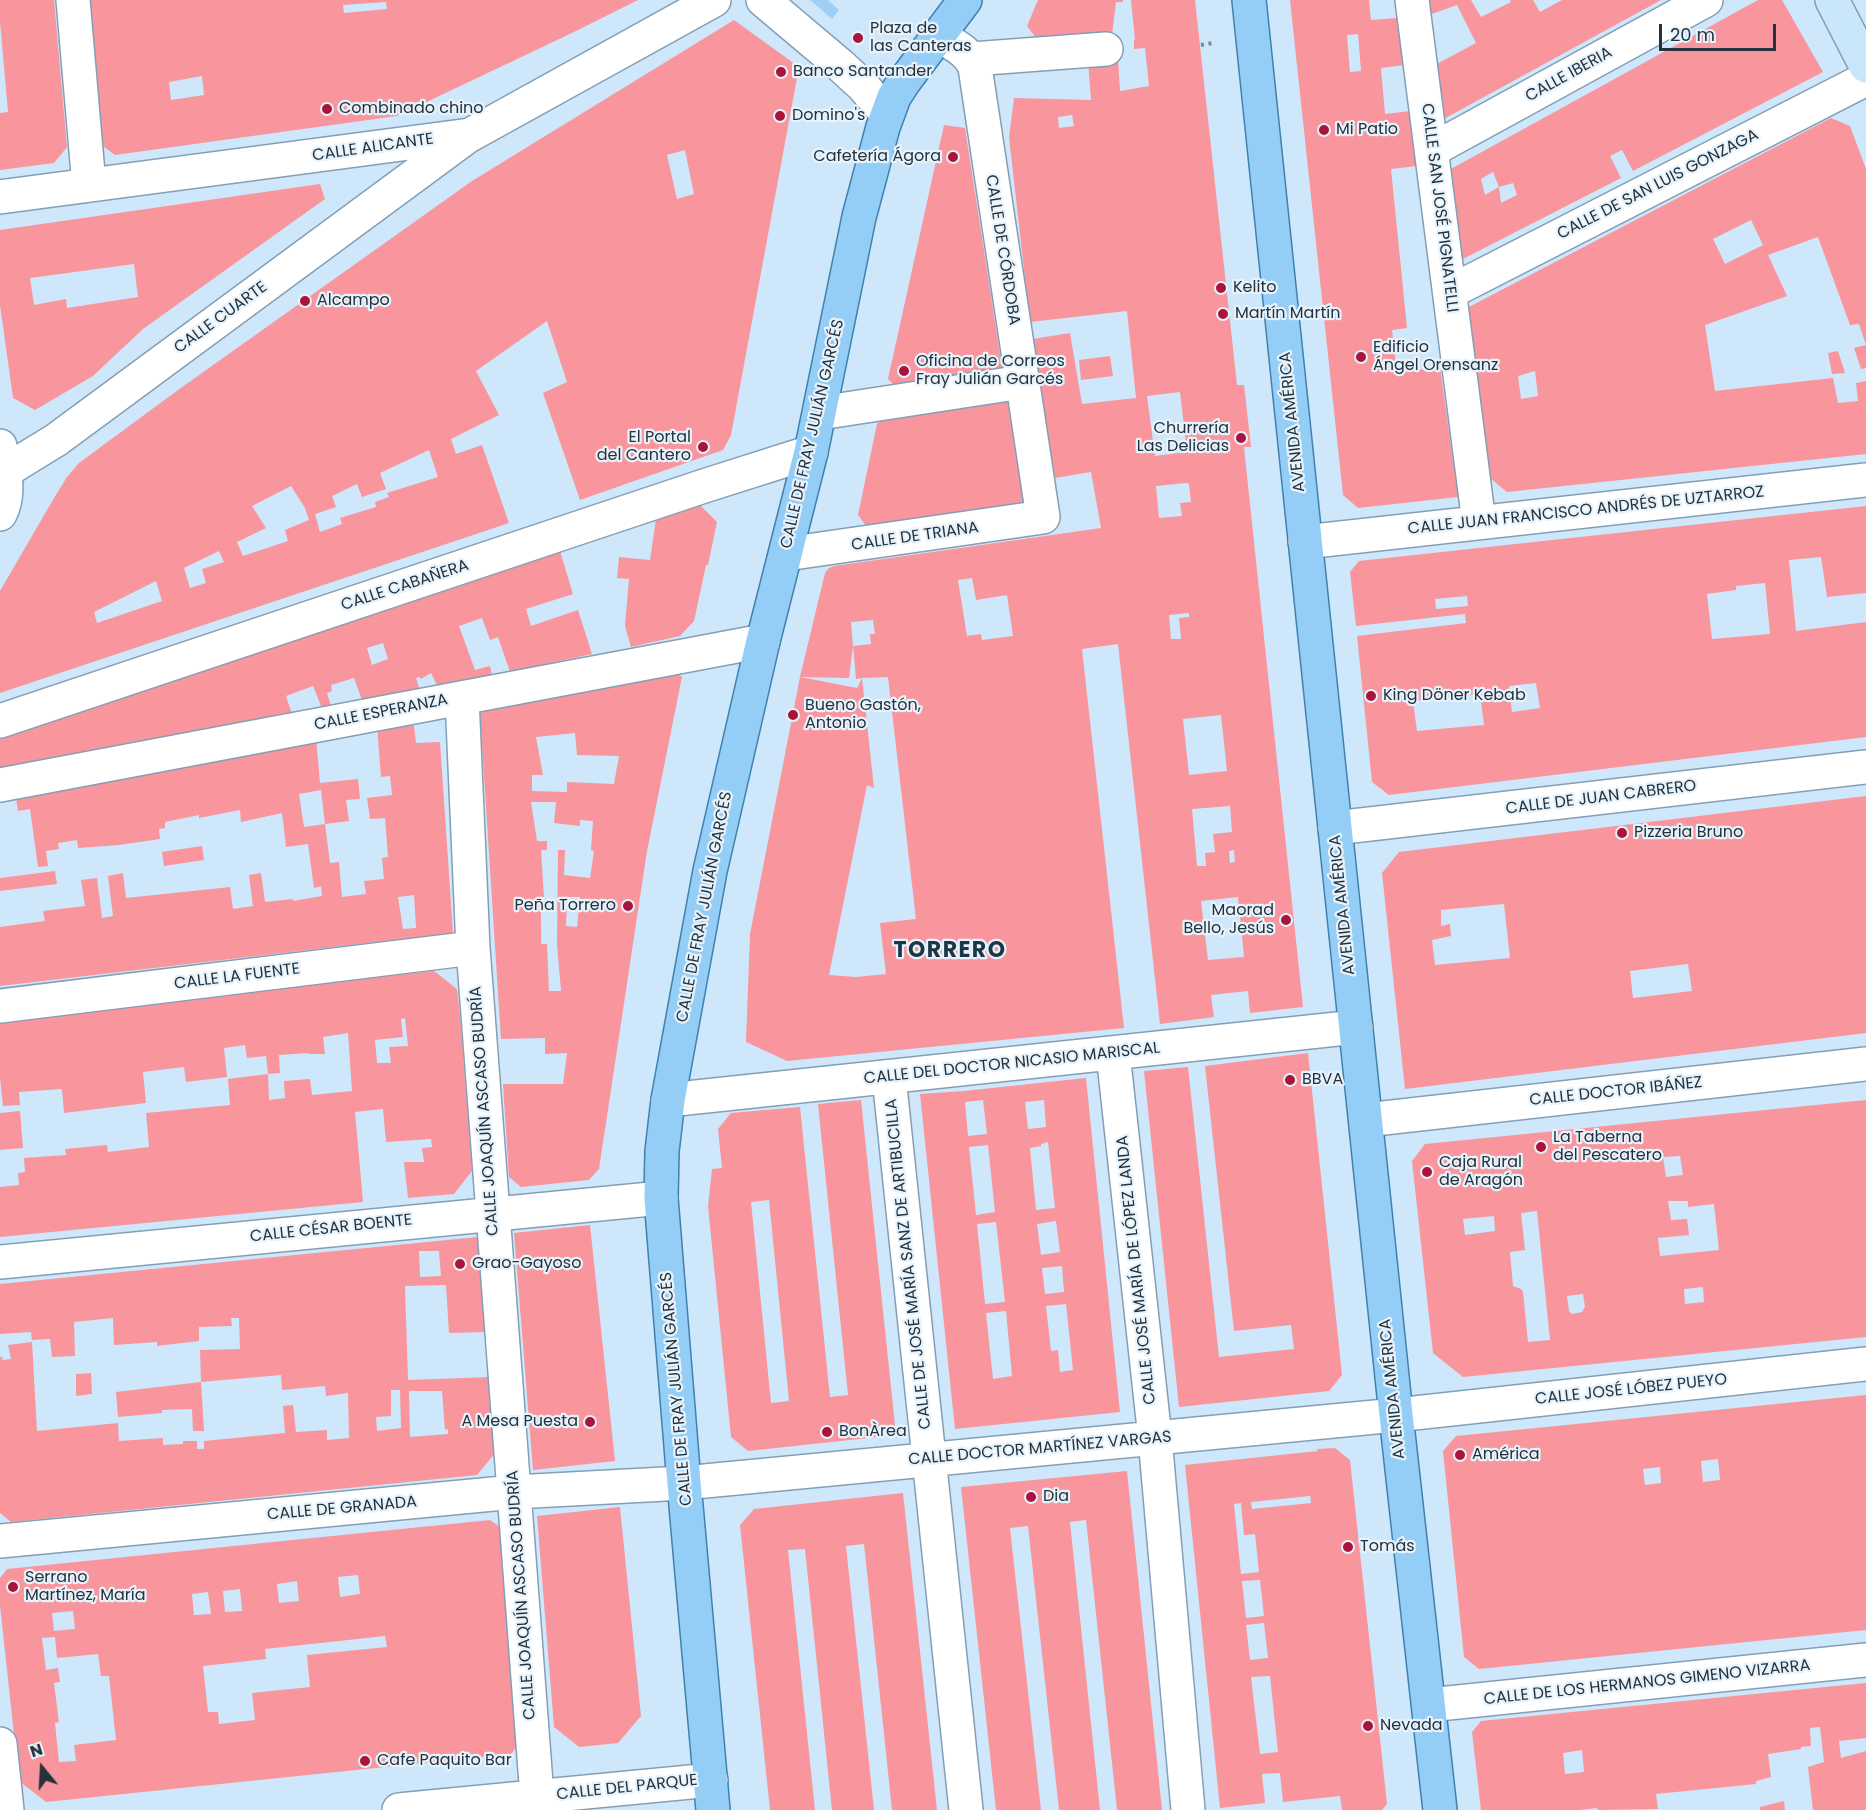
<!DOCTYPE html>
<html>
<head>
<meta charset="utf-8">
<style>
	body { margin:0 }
	#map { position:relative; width:1866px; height:1810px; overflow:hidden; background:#cfe7fb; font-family:Poppins,sans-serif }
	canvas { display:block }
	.north { position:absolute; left:12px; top:1738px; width:60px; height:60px; -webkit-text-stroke:4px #e6f3fc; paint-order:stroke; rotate:342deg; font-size:16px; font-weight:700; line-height:24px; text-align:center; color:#26323b }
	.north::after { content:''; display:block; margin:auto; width:21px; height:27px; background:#26323b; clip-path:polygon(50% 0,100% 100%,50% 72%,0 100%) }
	.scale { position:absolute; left:1659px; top:24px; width:117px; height:27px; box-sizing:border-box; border:3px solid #26323b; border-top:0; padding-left:8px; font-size:18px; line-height:21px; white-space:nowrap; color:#26323b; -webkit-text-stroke:4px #e6f3fc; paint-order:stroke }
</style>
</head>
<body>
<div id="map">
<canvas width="1866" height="1810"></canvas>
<div class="north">N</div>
<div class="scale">20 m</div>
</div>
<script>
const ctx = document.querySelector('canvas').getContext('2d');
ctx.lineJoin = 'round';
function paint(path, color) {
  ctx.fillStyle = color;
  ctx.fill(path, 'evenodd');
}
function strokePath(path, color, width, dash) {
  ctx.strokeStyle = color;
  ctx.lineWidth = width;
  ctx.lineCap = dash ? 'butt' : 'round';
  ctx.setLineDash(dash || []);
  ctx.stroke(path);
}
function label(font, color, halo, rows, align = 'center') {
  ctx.font = font + ' Poppins,sans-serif';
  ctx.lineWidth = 4.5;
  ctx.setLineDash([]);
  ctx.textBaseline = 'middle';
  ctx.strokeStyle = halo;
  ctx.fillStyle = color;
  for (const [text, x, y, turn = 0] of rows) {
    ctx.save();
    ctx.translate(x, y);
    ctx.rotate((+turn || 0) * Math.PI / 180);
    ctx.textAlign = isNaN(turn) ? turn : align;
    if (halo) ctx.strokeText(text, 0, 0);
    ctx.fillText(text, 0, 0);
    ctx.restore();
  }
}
paint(new Path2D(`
	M810,0H828L839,10L832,19Z`), '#9ecff6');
paint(new Path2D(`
	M0,0H54L67,147L54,163L0,170V113L8,112L0,22Z
	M90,0H638L574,32L397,116L115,155L103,146ZM386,2L387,9L344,13L343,5ZM202,76L204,95L171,100L169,82Z
	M1038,0H1123V2H1116L1112,35L1039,42L1027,26Z
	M1131,0H1195L1237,385H1244L1251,447H1244L1303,1007L1250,1013L1248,991L1211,995L1214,1017L1160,1024L1118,644L1082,649L1124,1028L787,1061L746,1042L750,934L800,677L825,573L829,568L834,566L1101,528L1091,472L1055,478L1033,339L1070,333L1082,404L1136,398L1127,311L1030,322L1009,137L1014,98L1091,100L1088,60L1118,59L1120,91L1149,86L1145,48L1134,49V40H1135ZM1072,115L1074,126L1059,128L1058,117ZM1180,392L1187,452L1155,456L1147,396ZM1186,483L1189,484L1191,502L1180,503L1182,516L1159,518L1156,486ZM972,578L976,600L1007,595L1013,636L982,640L981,634L967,636L958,580ZM1189,613V617L1179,618L1181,639H1171L1169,615ZM873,620L875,634H870L871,644L853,646L851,622ZM853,646L856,679L862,678L888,677L916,919L880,923L886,974L856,977L829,975L867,785L874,788L862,678L857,688L800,677L849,678ZM1221,715L1227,771L1189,775L1183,719ZM1230,806L1232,832L1213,834L1215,852L1205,853L1206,866H1197L1192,809ZM1234,850L1235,862L1230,863L1229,851ZM1238,897L1244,957L1208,960L1201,901Z
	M1290,0H1369L1371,20L1397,18L1404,65L1381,68L1385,114L1410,111L1417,166L1391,169L1407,328L1392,330L1397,373L1440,367L1458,497L1358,508L1343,495ZM1358,34L1361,71L1350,72L1347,35Z
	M1426,0H1471L1481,17L1511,2L1510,0H1533L1540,12L1562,0H1661L1442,120L1435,65L1476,43L1457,5L1429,15Z
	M1758,0H1782L1823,72L1633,171L1622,150L1610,156L1621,178L1461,260L1449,170ZM1493,172L1499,187L1513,183L1517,195L1501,203L1499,187L1485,195L1481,179Z
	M734,20L799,67L731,435L723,450L580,500L543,393L567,382L547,321L476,371L499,415L451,439L456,454L482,445L509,523L0,693V591L54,498L67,477L79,463L178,390L472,181ZM685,150L694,194L677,199L667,155ZM429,450L438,477L387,493L389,497L375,502L376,507L340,518L342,524L320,532L315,514L336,507L332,496L357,484L362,497L386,489L380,473ZM291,486L305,508L309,520L285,530L288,541L243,556L237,542L266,528L252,506ZM219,551L224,562L202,569L206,583L190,588L184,568ZM156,581L162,601L97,623L94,612Z
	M1831,118L1850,126L1866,169V345L1859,324L1850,325L1818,237L1768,255L1787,296L1705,325L1715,391L1833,378L1838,403L1858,401L1856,383L1866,381V454L1507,492L1491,479L1467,308ZM1751,220L1763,245L1725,264L1713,239ZM1535,371L1538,396L1521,399L1518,376Z
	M944,125L965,128L1002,367L993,379L898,389L888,379Z
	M320,184L325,199L143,329L93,376L35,410L13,398L0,305V230ZM134,264L138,297L67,308L66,299L34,305L30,278Z
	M1866,345V368L1861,369L1854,348Z
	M1838,351L1845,373L1832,374L1828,353Z
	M1110,356L1113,376L1081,380L1079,360Z
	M1006,391L1024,504L867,527L858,515L877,424L887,413Z
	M700,505L717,522L708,565H706L694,621L680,636L631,647L625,626L629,579L617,578L619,557L650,560L656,519Z
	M1866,506V593L1827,597L1821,557L1789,560L1796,631L1866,622V737L1389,795L1372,782L1357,636L1466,623L1465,614L1356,626L1350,572L1359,561ZM1765,583L1770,634L1712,639L1707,594L1736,590V586ZM1467,596L1468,606L1436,609L1435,599ZM1536,683L1540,708L1512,712L1509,686ZM1480,694L1484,725L1417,731L1413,701Z
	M560,551L573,594L526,609L531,626L578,610L592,654L510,672L498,637L490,640L482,618L459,626L475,670L490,666L492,675L438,687L431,673L421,679L419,677L416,678L420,691L363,703L354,678L331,685L332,691L327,693L332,709L323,711L313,686L286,696L293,717L0,779V735ZM383,643L388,659L372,665L367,648Z
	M672,667L682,677L647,851L599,1169L589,1180L521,1187L509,1177L503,1084H563L567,1053L545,1054V1038L501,1039L480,714L489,703ZM575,733L577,755L619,756L614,784L567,782V792L532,791V775H543L536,737ZM531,802H556L554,823L580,826V820L593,821L591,850L594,851L590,878L564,875L565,850H558L557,944L561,991H549L547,944H541V897H544L541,850H547V841H537ZM567,897H580L577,927L566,926Z
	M413,718L416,743L440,742L453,933L0,986V927L45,921L43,911L85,906L81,880L97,878L102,918L113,916L108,876L123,873L126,898L230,887L233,909L253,906L249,875L261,873L265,902L293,899V901L322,896L321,886L314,888L308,844L286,847L282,813L241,822L240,810L199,818V815L165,822V828L159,829L160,839L119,845L78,848L77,840L58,843L59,849L46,851L48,866L38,867L30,809L18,811L16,798L29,797L28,795L316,737L320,783L358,779L360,799L346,800L349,821L325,824L321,790L299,794L304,827L325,824L330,863L339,862L342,897L366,894L364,881L384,879L382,858L388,857L385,818L370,819L367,798L392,795L390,776L381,777L377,725ZM414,895L416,928L403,929L398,897Z
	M1866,796V1033L1405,1089L1382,873L1399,852ZM1504,904L1510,958L1435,965L1432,940L1451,936L1450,924L1441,926V910ZM1688,964L1692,991L1633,998L1630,971Z
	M202,846L204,860L164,866L162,852Z
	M55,871L57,884L0,891V878Z
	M434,971L457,989L460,1015L472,1171L454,1194L408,1198L404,1162H424L422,1148L432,1147L431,1139L386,1142L383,1109L355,1112L363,1202L0,1237V1187L19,1185L18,1173L25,1172L24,1158L66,1155L65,1149L107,1145L108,1152L149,1147L146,1113L230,1105L228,1079L268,1074L269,1100L285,1098L284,1081L310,1079L312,1095L352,1091L348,1033L323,1037L325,1054H309L308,1053L279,1055L280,1073L268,1074L266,1056L247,1058L245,1045L224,1048L227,1077L186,1082L184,1067L143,1072L146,1103L64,1113L62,1089L19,1092L20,1105L3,1106L0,1078V1022L303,985ZM405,1018L408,1046L389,1047L391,1063H377L375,1040L403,1037L401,1019Z
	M1308,1053L1342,1375L1329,1391L1179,1407L1144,1071L1188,1067L1219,1357L1294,1349L1291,1325L1234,1331L1205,1066Z
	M1086,1078L1120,1412L955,1429L920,1094L964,1091ZM983,1100L987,1134L968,1136L965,1102ZM1044,1100L1046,1127L1028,1129L1025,1102ZM1048,1142L1055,1208L1036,1210L1030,1148L1041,1146V1144ZM988,1145L995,1212L976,1215L969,1147ZM1056,1221L1060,1252L1041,1255L1037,1224ZM996,1222L1005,1302L985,1304L977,1224ZM1062,1266L1064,1292L1045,1294L1042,1268ZM1066,1304L1073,1370L1060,1372L1058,1350L1051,1351L1046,1306ZM1006,1311L1012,1376L993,1379L986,1313Z
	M861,1100L896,1435L748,1451L731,1437L708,1206L712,1169L722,1168L718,1129L731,1113L800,1107L830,1397L848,1395L818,1104ZM769,1200L789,1401L771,1403L751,1202Z
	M1866,1100V1337L1463,1377L1433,1353L1412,1161L1425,1144ZM1680,1156L1683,1175L1666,1177L1663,1157ZM1668,1201H1688V1207L1714,1204L1719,1250L1660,1256L1658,1238L1689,1235L1687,1219L1671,1220ZM1537,1211L1550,1340L1528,1342L1523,1292L1521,1289L1513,1286L1510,1252L1525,1250L1521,1213ZM1494,1216L1495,1231L1465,1235L1463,1219ZM1703,1287L1704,1302L1685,1304L1684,1289ZM1583,1294L1585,1307L1582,1312L1572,1314L1569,1311L1567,1296Z
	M20,1111L23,1148L0,1150V1113Z
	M590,1225L615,1461L533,1470L514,1233Z
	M478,1237L487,1332L449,1333L446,1285L405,1286L408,1380L491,1377L496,1452L477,1475L11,1522L0,1513V1357H3L2,1360L11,1359L8,1345L32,1342L37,1431L118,1423L119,1441L163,1438V1445L183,1444V1441H197V1449H204V1441L285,1433L283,1406L293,1405L296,1432L327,1430V1440L349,1438L348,1393L326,1396L325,1386L282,1390L281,1375L201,1382L200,1350L240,1349L239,1318H231L232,1326L199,1327V1341L157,1346V1342L114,1345L113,1318L74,1322L75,1356L52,1357L50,1339L32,1340L31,1332L0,1334V1284ZM419,1251H439L441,1276L420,1277ZM391,1390H400L401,1428L377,1431L376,1417L391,1416ZM409,1391H442L445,1430L448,1429V1434L410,1437Z
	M91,1373L92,1394L76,1396V1374Z
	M201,1382L204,1431H193L192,1409L162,1410V1413L118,1417L116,1392Z
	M1866,1395V1630L1479,1669L1464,1657L1443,1451L1456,1436ZM1718,1459L1720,1480L1703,1482L1701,1461ZM1660,1467L1661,1483L1645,1485L1643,1469Z
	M1335,1448L1350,1460L1387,1804L1382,1810H1342L1340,1796L1283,1802L1280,1773L1262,1774L1265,1803L1220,1808L1185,1465L1318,1451L1317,1449ZM1310,1496L1311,1503L1252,1509L1251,1502ZM1241,1503L1244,1535L1255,1534L1259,1572L1241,1574L1234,1504ZM1260,1580L1264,1616L1246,1618L1242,1581ZM1264,1623L1268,1658L1250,1660L1246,1625ZM1270,1676L1278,1752L1260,1754L1251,1677Z
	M1127,1471L1162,1810H1117L1086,1520L1070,1522L1100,1810H1059L1028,1526L1010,1528L1041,1810H996L961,1487Z
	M903,1493L937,1810H892L864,1544L846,1546L874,1810H832L805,1549L788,1550L815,1810H770L740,1525L754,1509Z
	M620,1507L641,1716L618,1743L579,1747L554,1727L537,1516Z
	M490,1520L503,1529L519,1744L511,1754L46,1802L19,1781L0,1605V1578L7,1569ZM358,1575L360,1594L340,1597L338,1577ZM297,1581L299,1601L279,1603L277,1584ZM240,1589L242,1611L225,1612L223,1591ZM208,1592L211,1614L194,1615L192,1594ZM73,1611L75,1629L54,1631L52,1613ZM385,1636L387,1647L307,1655L310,1687L252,1693L255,1720L219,1724L218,1712H208L203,1666L266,1659L265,1649ZM55,1637L57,1658L98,1654L101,1676H109L116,1740L74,1745L76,1761L59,1762L55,1723L59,1722L54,1683L60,1682L58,1668L46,1670L42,1638Z
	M1866,1683V1738L1839,1741L1841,1758L1866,1751V1810H1813L1808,1767L1824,1762L1820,1727L1810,1728L1811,1746L1801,1747V1749L1768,1754L1771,1777L1756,1781V1784L1656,1794L1658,1809L1598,1810L1597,1808L1580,1810H1481L1472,1732L1481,1721ZM1582,1750L1584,1772L1565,1774L1563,1753Z
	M1784,1801L1785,1810H1760V1807Z`), '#f9959d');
const street = new Path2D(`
	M73,0L89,185
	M763,0L839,64L863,86L887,114
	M1412,0L1479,523
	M972,59L1106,49
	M1432,150L1706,0
	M0,197L470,135L714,0
	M1450,292L1866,79
	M820,413L1022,382
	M0,446C4,469 11,493 0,514
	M4,472L56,440L468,136
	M1305,542L1866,480
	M786,554L1043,517L975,67C969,51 952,44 938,35
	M462,698L473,948L538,1810
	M0,721L704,486L811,452
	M0,785L763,641
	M1335,828L1866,767
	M0,1006L473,948
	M1113,1053L1155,1438L1188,1810
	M889,1077L966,1810
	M668,1100L1356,1027
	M1366,1120L1866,1064
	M0,1262L661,1198
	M0,1541L514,1492L684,1483L1396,1415L1866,1364
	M1429,1705L1866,1660
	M0,1744L7,1810
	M399,1810L711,1780`);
const secondary = new Path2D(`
	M1832,0L1866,66`);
const primary = new Path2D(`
	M1249,0L1396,1415L1440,1810
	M713,1810L684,1483L661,1198L662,1151L668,1100L710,871L763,641L811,452L859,217L883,127L894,97L903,83L965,0`);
strokePath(street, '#839fb6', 36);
strokePath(secondary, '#839fb6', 36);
strokePath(primary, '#3f81af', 36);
strokePath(new Path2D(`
	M1201,45L1213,43`), '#7a8c9a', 4, [3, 4.5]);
strokePath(street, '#fff', 33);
strokePath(secondary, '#c9e6fa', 33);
strokePath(primary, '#94cdf5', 33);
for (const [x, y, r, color] of [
	[858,38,6,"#aa133a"],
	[781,72,6,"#aa133a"],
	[327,109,6,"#aa133a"],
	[780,116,6,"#aa133a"],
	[1324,130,6,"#aa133a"],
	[953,157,6,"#aa133a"],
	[1221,288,6,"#aa133a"],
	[305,301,6,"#aa133a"],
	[1223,314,6,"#aa133a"],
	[1361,357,6,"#aa133a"],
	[904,371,6,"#aa133a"],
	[1241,438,6,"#aa133a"],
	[703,447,6,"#aa133a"],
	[1371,696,6,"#aa133a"],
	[793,715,6,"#aa133a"],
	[1622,833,6,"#aa133a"],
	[628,906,6,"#aa133a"],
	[1286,920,6,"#aa133a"],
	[1290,1080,6,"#aa133a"],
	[1541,1147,6,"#aa133a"],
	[1427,1172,6,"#aa133a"],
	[460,1264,6,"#aa133a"],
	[590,1422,6,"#aa133a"],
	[827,1432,6,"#aa133a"],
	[1460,1455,6,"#aa133a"],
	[1031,1497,6,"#aa133a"],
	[1348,1547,6,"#aa133a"],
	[13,1587,6,"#aa133a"],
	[1368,1726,6,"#aa133a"],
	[365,1761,6,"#aa133a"]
]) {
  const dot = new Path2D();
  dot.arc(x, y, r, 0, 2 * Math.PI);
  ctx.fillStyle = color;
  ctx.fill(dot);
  strokePath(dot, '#e6f3fc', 2);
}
label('16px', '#26323b', '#e6f3fc', [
	["Plaza de",870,29],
	["las Canteras",870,47],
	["Banco Santander",793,72],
	["Combinado chino",339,109],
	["Domino's",792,116],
	["Mi Patio",1336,130],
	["Cafetería Ágora",941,157,"right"],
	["Kelito",1233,288],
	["Alcampo",317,301],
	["Martín Martín",1235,314],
	["Edificio",1373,348],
	["Ángel Orensanz",1373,366],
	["Oficina de Correos",916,362],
	["Fray Julián Garcés",916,380],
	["Churrería",1229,429,"right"],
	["Las Delicias",1229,447,"right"],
	["El Portal",691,438,"right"],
	["del Cantero",691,456,"right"],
	["King Döner Kebab",1383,696],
	["Bueno Gastón,",805,706],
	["Antonio",805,724],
	["Pizzeria Bruno",1634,833],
	["Peña Torrero",616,906,"right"],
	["Maorad",1274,911,"right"],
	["Bello, Jesús",1274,929,"right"],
	["BBVA",1302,1080],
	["La Taberna",1553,1138],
	["del Pescatero",1553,1156],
	["Caja Rural",1439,1163],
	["de Aragón",1439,1181],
	["Grao-Gayoso",472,1264],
	["A Mesa Puesta",578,1422,"right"],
	["BonÀrea",839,1432],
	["América",1472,1455],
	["Dia",1043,1497],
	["Tomás",1360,1547],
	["Serrano",25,1578],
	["Martínez, María",25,1596],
	["Nevada",1380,1726],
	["Cafe Paquito Bar",377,1761]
], 'left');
label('16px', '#26323b', '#e6f3fc', [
	["CALLE IBERIA",1569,75,-29],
	["CALLE ALICANTE",373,148,-8],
	["CALLE DE SAN LUIS GONZAGA",1658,185,-27],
	["CALLE SAN JOSÉ PIGNATELLI",1439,208,83],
	["CALLE DE CÓRDOBA",1002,250,81],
	["CALLE CUARTE",221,318,-36],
	["AVENIDA AMÉRICA",1293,422,-96],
	["CALLE DE FRAY JULIÁN GARCÉS",813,434,-77],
	["CALLE JUAN FRANCISCO ANDRÉS DE UZTARROZ",1586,511,-6],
	["CALLE DE TRIANA",915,537,-8],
	["CALLE CABAÑERA",405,586,-18],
	["CALLE ESPERANZA",381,713,-11],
	["CALLE DE JUAN CABRERO",1601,798,-7],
	["AVENIDA AMÉRICA",1343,905,-96],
	["CALLE DE FRAY JULIÁN GARCÉS",705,907,-79],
	["CALLE LA FUENTE",237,977,-7],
	["CALLE DEL DOCTOR NICASIO MARISCAL",1012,1064,-6],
	["CALLE DOCTOR IBÁÑEZ",1616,1092,-6],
	["CALLE JOAQUÍN ASCASO BUDRÍA",485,1111,-94],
	["CALLE CÉSAR BOENTE",331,1229,-6],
	["CALLE DE JOSÉ MARÍA SANZ DE ARTIBUCILLA",909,1264,-96],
	["CALLE JOSÉ MARÍA DE LÓPEZ LANDA",1137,1270,-96],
	["CALLE DE FRAY JULIÁN GARCÉS",677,1389,-95],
	["AVENIDA AMÉRICA",1393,1389,-96],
	["CALLE JOSÉ LÓBEZ PUEYO",1631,1390,-6],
	["CALLE DOCTOR MARTÍNEZ VARGAS",1040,1449,-5],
	["CALLE DE GRANADA",342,1509,-5],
	["CALLE JOAQUÍN ASCASO BUDRÍA",522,1595,-94],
	["CALLE DE LOS HERMANOS GIMENO VIZARRA",1647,1683,-6],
	["CALLE DEL PARQUE",627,1788,-6]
]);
ctx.letterSpacing = '1.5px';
label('bold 22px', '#1c3648', '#e6f3fc', [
	["TORRERO",950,951]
]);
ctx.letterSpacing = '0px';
</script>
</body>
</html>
